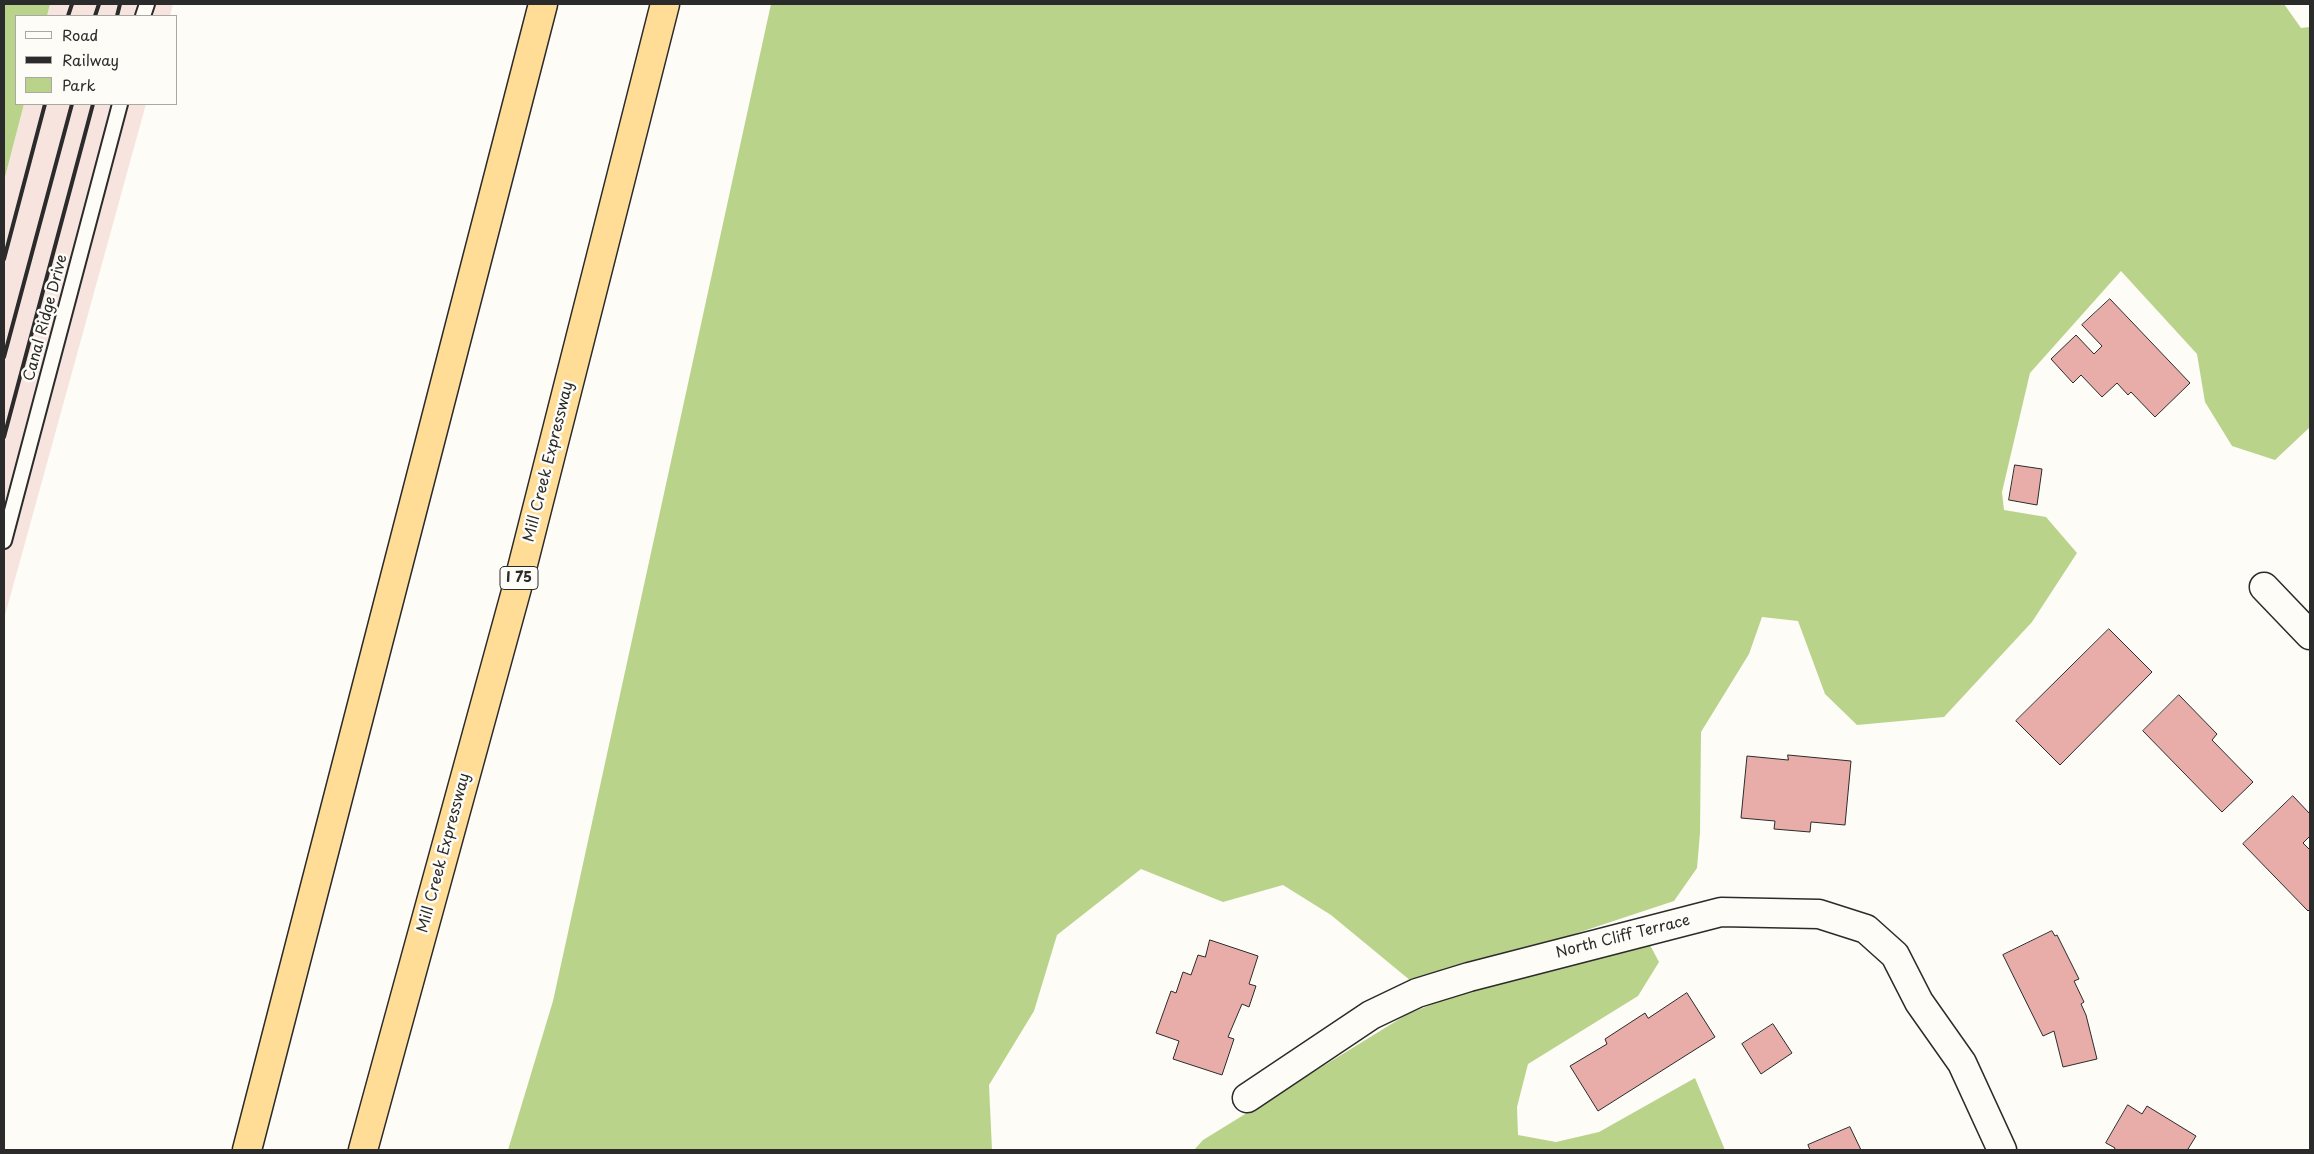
<!DOCTYPE html>
<html>
<head>
<meta charset="utf-8">
<style>
	body { margin:0 }
	#map { position:relative; width:2314px; height:1154px; overflow:hidden; background:#fdfcf7; font-family:"Playpen Sans",sans-serif }
	canvas { display:block }
	.frame { position:absolute; inset:0; border:5px solid #2b2b2b; pointer-events:none }
	.legend { position:absolute; left:15px; top:15px; width:162px; height:90px; box-sizing:border-box; background:#fdfcf7; border:1px solid #a9a8a5; margin:0; padding:6px 9px; list-style:none; font-size:15px; color:#2b2b2b }
	.legend li { display:flex; align-items:center; gap:10px; height:25px }
	.legend b { width:25px; border:1px solid #a9a8a5 }
</style>
</head>
<body>
<div id="map">
<canvas width="2314" height="1154"></canvas>
<div class="frame"></div>
<ul class="legend">
<li><b style="height:6px;background:#fdfcf7"></b>Road</li>
<li><b style="height:6px;background:#2b2b2b"></b>Railway</li>
<li><b style="height:14px;background:#bad38b"></b>Park</li>
</ul>
</div>
<script>
const ctx = document.querySelector('canvas').getContext('2d');
ctx.lineJoin = 'round';
function paint(path, color) {
  ctx.fillStyle = color;
  ctx.fill(path, 'evenodd');
}
function strokePath(path, color, width, dash) {
  ctx.strokeStyle = color;
  ctx.lineWidth = width;
  ctx.lineCap = dash ? 'butt' : 'round';
  ctx.setLineDash(dash || []);
  ctx.stroke(path);
}
function label(font, color, halo, rows, align = 'center') {
  ctx.font = font + ' "Playpen Sans",sans-serif';
  ctx.lineWidth = 5;
  ctx.setLineDash([]);
  ctx.textBaseline = 'middle';
  ctx.strokeStyle = halo;
  ctx.fillStyle = color;
  for (const [text, x, y, turn = 0] of rows) {
    ctx.save();
    ctx.translate(x, y);
    ctx.rotate((+turn || 0) * Math.PI / 180);
    ctx.textAlign = isNaN(turn) ? turn : align;
    if (halo) ctx.strokeText(text, 0, 0);
    ctx.fillText(text, 0, 0);
    ctx.restore();
  }
}
paint(new Path2D(`
	M50,4H173L170,16H47Z
	M24,104H146L4,619V181Z`), '#f7e4df');
paint(new Path2D(`
	M4,4H50L47,16H16V104H24L4,181Z
	M771,4H2284L2301,28L2310,27V427L2275,460L2232,446L2205,402L2197,354L2121,271L2030,373L2002,492L2004,510L2046,517L2077,553L2032,622L1944,717L1857,725L1825,694L1798,621L1762,617L1749,654L1701,732L1700,833L1697,868L1674,901L1417,986L1331,915L1283,885L1223,902L1141,869L1057,935L1034,1011L989,1085L992,1150H508L553,1001Z
	M1650,945L1659,962L1638,996L1528,1064L1517,1107L1518,1135L1556,1142L1599,1132L1695,1078L1725,1150H1194L1203,1140L1406,1015L1452,996L1607,954Z`), '#bad38b');
const building = new Path2D(`
	M2110,299L2190,383L2155,417L2131,392L2128,395L2117,383L2102,397L2081,375L2073,383L2051,359L2076,335L2094,354L2102,346L2082,325Z
	M2015,465L2042,469L2037,505L2009,500Z
	M2109,629L2152,672L2060,765L2016,721Z
	M2179,695L2217,734L2212,740L2253,782L2222,812L2143,731Z
	M1788,755L1851,761L1845,825L1811,822L1810,832L1774,829L1775,821L1741,818L1747,756L1788,760Z
	M2293,796L2310,814V836L2303,843L2310,850V909L2308,911L2243,844Z
	M2052,931L2055,936L2057,935L2079,979L2074,981L2084,1002L2081,1004L2086,1015L2097,1059L2063,1067L2054,1031L2043,1036L2003,955Z
	M1210,940L1258,956L1249,984L1256,986L1249,1007L1242,1004L1228,1037L1234,1039L1222,1075L1173,1059L1179,1041L1156,1033L1171,991L1176,993L1183,972L1191,975L1198,955L1205,957Z
	M1687,993L1715,1037L1598,1111L1570,1066L1607,1044L1605,1039L1645,1013L1648,1018Z
	M1773,1024L1792,1053L1761,1074L1742,1044Z
	M2128,1105L2142,1114L2147,1106L2196,1136L2188,1149L2190,1150H2114L2115,1148L2106,1143Z
	M1850,1127L1861,1150H1810L1808,1145Z`);
paint(building, '#e8ada8');
strokePath(building, '#2b2b2b', 1);
const lane = new Path2D(`
	M143,16L147,4
	M4,541L120,104`);
const street = new Path2D(`
	M2264,587L2310,635
	M1247,1098L1371,1015L1417,993L1469,977L1721,912L1819,914L1866,929L1895,955L1919,1002L1962,1063L2002,1150`);
const highway = new Path2D(`
	M247,1150L543,4
	M363,1150L518,584L665,4`);
strokePath(lane, '#2b2b2b', 18);
strokePath(street, '#2b2b2b', 31);
strokePath(highway, '#2b2b2b', 31);
strokePath(lane, '#fdfcf7', 14);
strokePath(street, '#fdfcf7', 28);
strokePath(highway, '#ffdd96', 28);
strokePath(new Path2D(`
	M68,16L72,4
	M95,16L99,4
	M117,16L120,4
	M4,259L45,104
	M4,357L72,104
	M4,437L93,104`), '#2b2b2b', 4);
for (const [x, y, w] of [
	[519,578,38]
]) {
  const box = new Path2D();
  box.roundRect(x - w / 2, y - 11.5, w, 23, 4);
  ctx.fillStyle = '#fdfcf7';
  ctx.fill(box);
  strokePath(box, '#2b2b2b', 1);
}
label('bold 14px', '#2b2b2b', null, [
	["I 75",519,578]
]);
label('15px', '#2b2b2b', '#fdfcf7', [
	["Canal Ridge Drive",46,318,-75],
	["Mill Creek Expressway",549,462,-76],
	["Mill Creek Expressway",444,853,-75],
	["North Cliff Terrace",1623,937,-14]
]);
</script>
</body>
</html>
